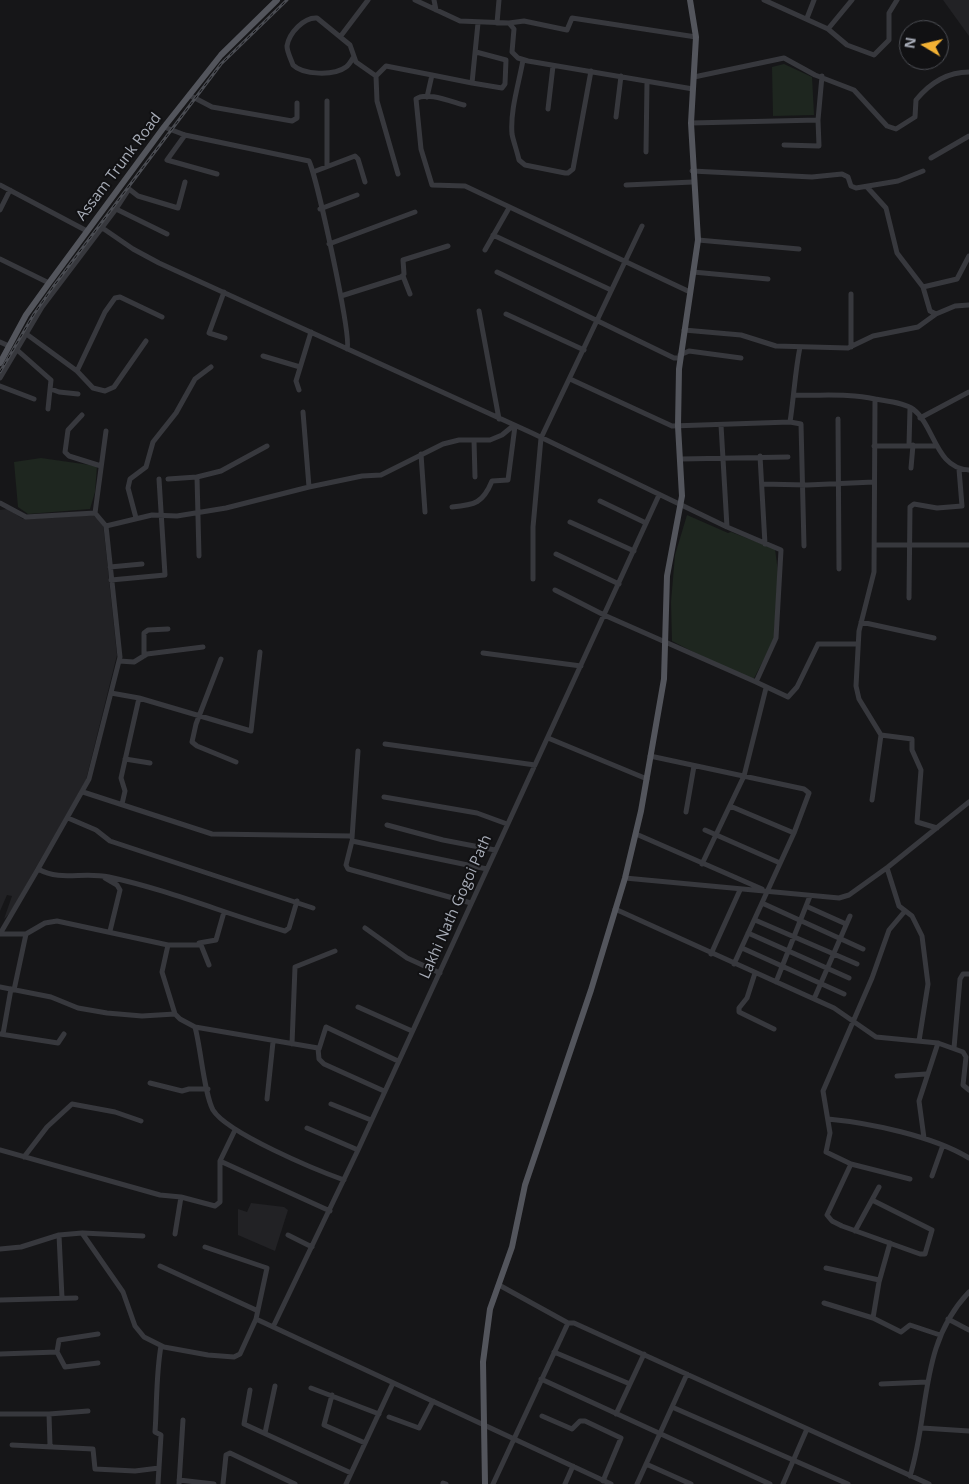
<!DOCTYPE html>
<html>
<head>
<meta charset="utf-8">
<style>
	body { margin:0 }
	#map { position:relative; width:969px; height:1484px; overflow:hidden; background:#161618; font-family:"Open Sans",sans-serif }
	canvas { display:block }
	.north { position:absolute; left:899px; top:20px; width:50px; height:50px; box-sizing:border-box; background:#111113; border:1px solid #4d4f55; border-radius:50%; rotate:279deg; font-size:14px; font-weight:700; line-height:20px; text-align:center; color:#a8adb8 }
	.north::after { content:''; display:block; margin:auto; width:18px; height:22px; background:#f2b134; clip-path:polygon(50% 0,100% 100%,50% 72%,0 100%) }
</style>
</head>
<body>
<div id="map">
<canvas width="969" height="1484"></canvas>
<div class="north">N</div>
</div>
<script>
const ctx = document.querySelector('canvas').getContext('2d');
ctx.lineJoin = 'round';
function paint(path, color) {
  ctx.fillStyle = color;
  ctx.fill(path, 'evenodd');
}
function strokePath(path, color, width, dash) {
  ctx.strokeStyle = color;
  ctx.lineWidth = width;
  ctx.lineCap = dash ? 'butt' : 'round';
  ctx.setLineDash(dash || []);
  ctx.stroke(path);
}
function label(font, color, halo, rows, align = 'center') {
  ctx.font = font + ' "Open Sans",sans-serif';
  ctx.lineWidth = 4;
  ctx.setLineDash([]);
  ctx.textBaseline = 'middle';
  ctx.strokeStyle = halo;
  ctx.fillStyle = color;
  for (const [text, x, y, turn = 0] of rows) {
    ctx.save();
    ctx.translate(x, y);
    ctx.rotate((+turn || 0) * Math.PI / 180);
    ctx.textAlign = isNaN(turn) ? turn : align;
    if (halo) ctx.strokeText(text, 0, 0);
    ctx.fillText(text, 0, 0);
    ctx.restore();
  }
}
paint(new Path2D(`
	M943,0H969V36Z
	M8,509L23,519L93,515L103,523L117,655L86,780L10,913L4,919L12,896L7,895L0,911V510Z
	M251,1203L284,1207L288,1210L275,1251L238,1235V1209L247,1212Z`), '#222225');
paint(new Path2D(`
	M784,64L812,77L814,115L773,116L772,67Z
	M41,458L97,466L95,492L90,509L28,514L18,507L14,462Z
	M687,515L728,533L731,532L775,549L778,572L774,640L752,682L672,641L671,602L675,555Z`), '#1e261f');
strokePath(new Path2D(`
	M415,0L460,21L509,23L514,29L512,52L518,58L528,61L693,89
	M434,0L436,10
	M764,0L828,29L847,45L874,55L889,40V13L897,0
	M807,18L814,0
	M497,23L499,0
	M509,23L524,21L567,30L572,18L696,37
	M828,29L852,0
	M340,37L368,0
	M476,52L506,60L505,84L502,88L472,83L478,23
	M353,58C351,61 349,65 346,67C334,76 303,75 293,65C291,59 287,52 287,46C289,33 304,17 317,18L350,45L356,62L376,76L377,101L398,174
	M523,60C519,83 510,110 512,134C513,140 517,151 519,160L525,165L565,173H568L573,169L591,71
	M432,75L472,83
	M376,76L386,66L432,75L427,97
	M694,77L784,58L815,75L854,90L887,126L896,129L915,117L916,100C930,83 947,72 969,72
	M189,95L212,107L292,121L297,118V103
	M327,101V166
	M464,105C452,102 426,91 416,99L421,149L432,185L465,186L690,292
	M548,109L553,66
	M616,117L621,76
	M691,123L818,120L822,76
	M164,127L185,135L309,161C317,178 352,337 347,349
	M185,135L167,160L217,174
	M784,145L819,146L818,120
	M646,152L647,82
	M931,158L969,136
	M692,171L812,177L842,174L848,177L851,186L856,188L898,181L923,171
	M313,172L355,156L358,159L365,182
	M0,185L87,231
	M626,185L693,182
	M867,187L886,208L897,253L923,287L930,311L936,314
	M116,209L129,189L138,196L178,208L185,182
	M320,209L357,195
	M0,210L10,190
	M101,227L133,249L159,263L532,433L727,527L781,550L776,638L756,682L604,615L555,590
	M493,235L611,290
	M698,240L799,249
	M329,244L415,212
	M485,250L509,208
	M0,259L49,283
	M497,272L674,358H680
	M693,272L768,279
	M403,276L410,294
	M923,287L957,279L969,256
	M224,292L209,333L225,338
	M341,296L401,277L404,274L403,260L448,246
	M479,311L499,419
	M506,314L584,350
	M684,330L741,335L776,346L848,348L873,336L918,327L936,314L955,306L969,305
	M25,333L77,371L93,388L105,391L114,387L146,341
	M0,342L9,346
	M851,347V294
	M16,349L51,380L48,409
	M680,355L689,351L741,358
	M263,356L300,367
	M77,371L105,312L115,298L120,297L162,317
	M0,378L42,307L116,209L167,234
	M570,379L672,426L790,422L801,424L804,546
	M0,386L34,399
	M51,389L59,392L78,394
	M299,390L296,381L311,332
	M794,395C822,396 848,393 875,399L874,572L859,631L856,686L859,699L881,735L872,800
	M875,399C886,401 903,402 913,409C935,426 935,468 969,470
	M303,412L309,487
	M82,415L68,430L65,452L69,456L101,466
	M920,418L969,392
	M838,419L839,569
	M790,422C794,396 795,372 800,347
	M721,425L727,527
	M474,440L475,477
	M909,445L910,408
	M874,446H936
	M421,454L425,512
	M760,456L765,544
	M681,459L788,457
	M911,468L913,445
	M168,479L197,477
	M762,484L807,485L874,482
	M600,501L646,523
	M0,503L26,517L95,513L106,526L120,657L89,779L38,869
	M452,507C475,505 483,503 492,481L508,480L515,426
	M95,513L106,431
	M136,518L128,488L130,479L146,467L153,442L176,413L195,379L211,367
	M570,522L634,551
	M106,526L152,515L177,516L226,508L309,487L362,476L381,475L443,444L459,440H490L502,435L513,426
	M875,545H969
	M556,554L619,584
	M199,556L197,477L221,471L267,446
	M110,567L142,564
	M533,579V527L541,438L642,226
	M111,580L165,575L159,479
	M909,598L910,507L914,504L937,508L962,506L959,469
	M861,622L934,638
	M483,653L581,666
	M144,656V633L148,630L168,629
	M221,659L196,724L192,742L197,746L236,762
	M119,661L134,662L147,654L203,647
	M756,682L788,697L797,687L818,644H856
	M111,693L139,698
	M881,735L912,739V750L921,770L917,822L937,828
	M548,738L647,779
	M385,744L535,765
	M650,756L804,789L809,793L794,833L734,964
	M125,759L150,763
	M83,792L212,834L352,836
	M384,797L477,813L507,824
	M122,804L125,791L121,778L139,698L251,731L260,652
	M730,806L794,833
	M686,812L694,766
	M68,818L96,830L110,841L313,908
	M387,825L443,840L495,850
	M705,830L780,863
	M636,834L762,889
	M352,838L358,751
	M702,864L744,776L766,688
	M887,868L899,906L912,916L922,936L928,984L919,1041
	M105,878L117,885L120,890L110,931
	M625,878L839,898L849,895L888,867L969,802
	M471,903L348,869L346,865L352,841L487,869
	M762,903L863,949
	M808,907L846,924
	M615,909L834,1008L876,1037L938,1043L963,1052L966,1057L963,1085L969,1090
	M755,920L857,964
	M365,928L407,958L440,973
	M748,933L849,978
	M0,934H26L45,923L57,921L168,945L162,972L175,1014L180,1019L195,1027L318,1048L319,1059L324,1064L384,1091
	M0,934L38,869C62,882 82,871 109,877C169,890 226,914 285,931L289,928L297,901
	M199,943L216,940L224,912
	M168,945H201L209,965
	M742,948L844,994
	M711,954L740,890
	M755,973L747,998L739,1008V1012L774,1029
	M776,982L810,896
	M0,987L51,997L78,1008L107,1013L142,1016L175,1014
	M14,990L26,934
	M814,999L850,916
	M358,1007L412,1031
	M195,1027C201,1049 204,1093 213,1110C227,1133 316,1170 344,1180
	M0,1034L58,1043L64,1034
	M3,1034L11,989
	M292,1044L295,967L335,951
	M954,1048L960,979L963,974H969
	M319,1049L326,1027L398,1061
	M897,1076L926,1074
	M150,1083L182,1091L189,1089H208
	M267,1099L273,1042
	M331,1104L371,1120
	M828,1119C870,1123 933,1136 969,1158
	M307,1128L358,1150
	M924,1138L919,1101L938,1043
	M0,1150L160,1195L181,1197L215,1206L220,1202V1161L330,1211
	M24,1157L47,1127L72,1104L115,1112L141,1121
	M220,1161L235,1130
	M851,1164L910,1179
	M932,1176L943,1145
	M872,1200L932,1230L925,1254H920L842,1226L832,1221L827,1215L851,1164L826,1152L830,1133L823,1091L872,978L889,930L905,911
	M855,1231L879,1187
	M83,1233L143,1236
	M175,1234L181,1197
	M59,1235L62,1298
	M288,1235L312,1247
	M890,1243L879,1282L873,1318L901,1332L910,1325L940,1335
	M205,1247L267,1268L256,1319
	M0,1249L21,1247L59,1235L82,1233L123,1292L135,1326L144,1337L164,1347L208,1355L234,1357L240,1354L256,1319L611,1484
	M160,1266L256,1310
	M826,1268L879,1280
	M499,1285L568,1323H574L929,1484
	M0,1300L76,1298
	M824,1303L873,1318
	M948,1319L969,1330
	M273,1327L358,1150L659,495
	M57,1352L65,1367L98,1363
	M554,1352L630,1384
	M0,1354L57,1352L59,1340L98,1334
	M541,1379L770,1484
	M881,1384L927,1382
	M311,1388L379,1414
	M250,1390L244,1424L351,1473
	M332,1395L324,1425L365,1443
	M672,1407L848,1484
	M0,1414H49L88,1411
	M49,1414L50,1445
	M616,1414L644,1354
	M542,1416L572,1429L580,1421H585L621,1438L603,1481
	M389,1417L419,1428L433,1401
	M922,1428L969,1431
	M265,1433L275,1386
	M12,1445L93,1449L95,1469L135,1471L159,1468
	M646,1464L691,1484
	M910,1476C930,1412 919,1344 969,1292
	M179,1480L214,1484
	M443,1483L446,1484
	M158,1484L161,1435L155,1432C157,1403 156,1374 161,1346
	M179,1484L183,1420
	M223,1484L226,1455L230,1453L295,1484
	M346,1484L393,1383
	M493,1484L568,1323
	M565,1484L573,1466
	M637,1484L687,1374
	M783,1484L807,1429`), '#37383d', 5);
strokePath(new Path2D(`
	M0,363L26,315L49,283L164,127L221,55L277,0
	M485,1484L483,1362L490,1309L512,1247L525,1185L591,990L625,878L641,811L664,679L667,576L682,496L678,426L679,369L698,240L691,123L696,37L690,0`), '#53555c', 6);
const rail = new Path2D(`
	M0,372L34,314L53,287L221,64L287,0`);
strokePath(rail, '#4a4c52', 3);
strokePath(rail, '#111113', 1, [4]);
label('15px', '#a8adb8', '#111113', [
	["Assam Trunk Road",119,167,-53],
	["Lakhi Nath Gogoi Path",456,907,-66]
]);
</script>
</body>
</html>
